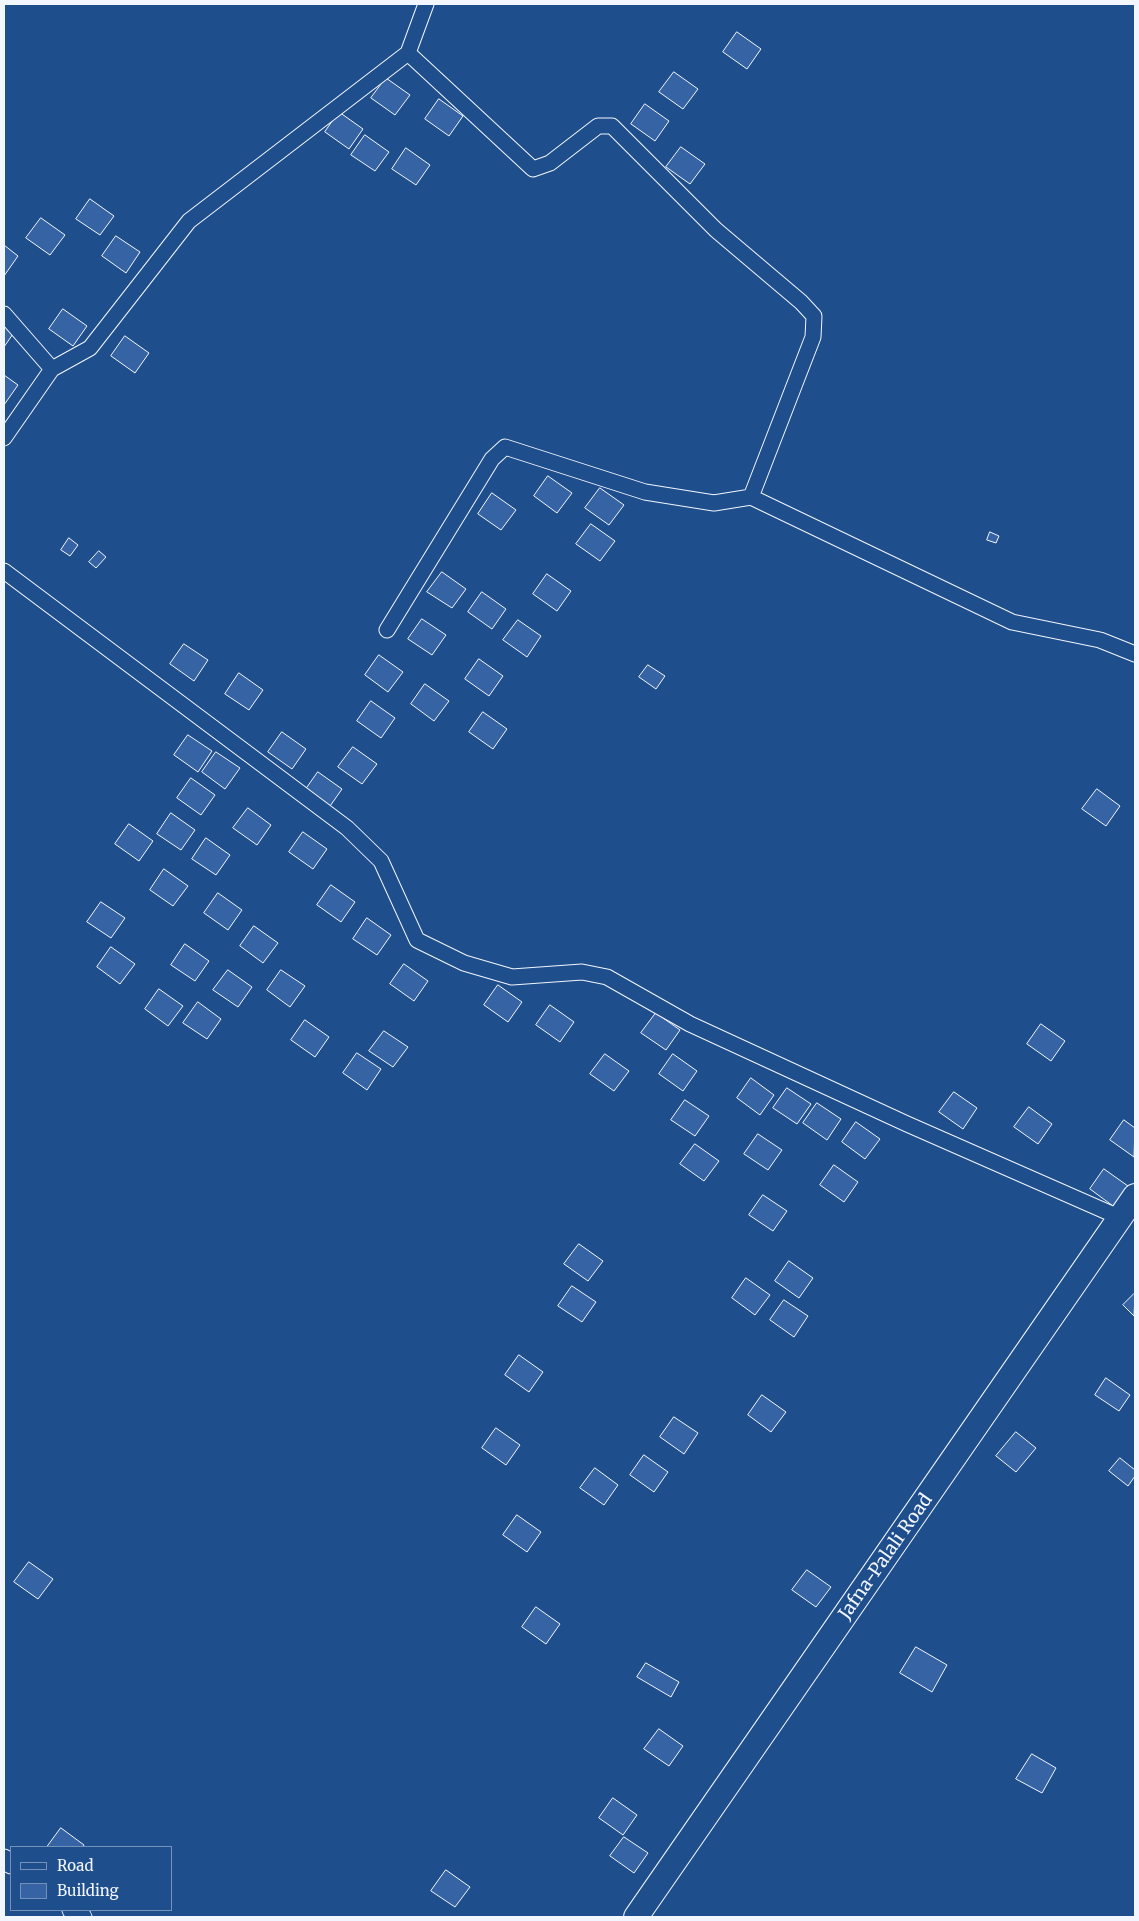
<!DOCTYPE html>
<html>
<head>
<meta charset="utf-8">
<style>
	body { margin:0 }
	#map { position:relative; width:1139px; height:1921px; overflow:hidden; background:#1f4e8c; font-family:Merriweather,serif }
	canvas { display:block }
	.frame { position:absolute; inset:0; border:5px solid #f2f6ff; pointer-events:none }
	.legend { position:absolute; left:10px; top:1846px; width:162px; height:65px; box-sizing:border-box; background:#1f4e8c; border:1px solid #7391ba; margin:0; padding:6px 9px; list-style:none; font-size:15px; color:#f2f6ff }
	.legend li { display:flex; align-items:center; gap:10px; height:25px }
	.legend b { width:25px; border:1px solid #7391ba }
</style>
</head>
<body>
<div id="map">
<canvas width="1139" height="1921"></canvas>
<div class="frame"></div>
<ul class="legend">
<li><b style="height:6px;background:#1f4e8c"></b>Road</li>
<li><b style="height:14px;background:#3563a3"></b>Building</li>
</ul>
</div>
<script>
const ctx = document.querySelector('canvas').getContext('2d');
ctx.lineJoin = 'round';
function paint(path, color) {
  ctx.fillStyle = color;
  ctx.fill(path, 'evenodd');
}
function strokePath(path, color, width, dash) {
  ctx.strokeStyle = color;
  ctx.lineWidth = width;
  ctx.lineCap = dash ? 'butt' : 'round';
  ctx.setLineDash(dash || []);
  ctx.stroke(path);
}
function label(font, color, halo, rows, align = 'center') {
  ctx.font = font + ' Merriweather,serif';
  ctx.lineWidth = 4;
  ctx.setLineDash([]);
  ctx.textBaseline = 'middle';
  ctx.strokeStyle = halo;
  ctx.fillStyle = color;
  for (const [text, x, y, turn = 0] of rows) {
    ctx.save();
    ctx.translate(x, y);
    ctx.rotate((+turn || 0) * Math.PI / 180);
    ctx.textAlign = isNaN(turn) ? turn : align;
    if (halo) ctx.strokeText(text, 0, 0);
    ctx.fillText(text, 0, 0);
    ctx.restore();
  }
}
const building = new Path2D(`
	M737,32L761,49L747,69L723,52Z
	M674,72L698,89L683,109L659,92Z
	M386,78L410,95L395,115L371,98Z
	M439,99L463,116L449,136L425,119Z
	M645,104L669,121L655,141L631,124Z
	M339,112L363,129L349,149L325,132Z
	M365,135L389,152L375,171L351,155Z
	M681,147L705,164L690,184L666,167Z
	M406,148L430,165L416,185L392,169Z
	M90,199L114,216L100,235L76,219Z
	M41,218L65,235L50,255L26,238Z
	M116,236L140,252L126,273L102,256Z
	M4,245L18,256L4,276Z
	M63,309L87,326L73,346L49,329Z
	M4,323L15,331L4,347Z
	M125,336L149,353L135,373L111,356Z
	M4,375L18,385L4,405Z
	M548,476L572,493L557,513L534,496Z
	M600,488L624,505L609,525L585,508Z
	M492,493L516,510L501,530L478,514Z
	M591,524L615,541L600,561L576,544Z
	M990,532L999,536L996,543L987,540Z
	M69,538L78,545L70,556L61,550Z
	M99,551L106,557L96,568L89,562Z
	M442,572L466,589L452,608L427,592Z
	M547,574L571,591L557,611L533,594Z
	M482,592L506,609L492,629L468,612Z
	M422,619L446,635L432,655L408,639Z
	M518,620L541,636L527,657L503,640Z
	M184,644L208,660L194,681L170,664Z
	M379,655L403,672L388,692L365,675Z
	M479,659L503,676L489,696L465,679Z
	M648,665L665,676L656,689L639,677Z
	M239,673L263,690L249,710L225,694Z
	M425,684L449,701L434,721L411,704Z
	M371,701L395,718L381,738L357,721Z
	M483,712L507,729L493,749L469,732Z
	M282,732L306,749L292,769L268,752Z
	M188,735L212,751L198,772L174,755Z
	M353,747L377,764L362,784L338,767Z
	M216,752L240,768L225,789L202,772Z
	M318,772L342,789L328,809L304,792Z
	M191,778L215,795L201,815L177,798Z
	M1097,789L1120,806L1106,826L1082,809Z
	M248,808L271,825L257,845L233,828Z
	M171,813L195,830L181,850L157,834Z
	M129,824L153,841L139,861L115,844Z
	M303,832L327,849L313,869L289,852Z
	M206,838L230,855L216,875L192,859Z
	M164,869L188,886L173,906L150,890Z
	M331,885L355,902L341,922L317,905Z
	M218,893L242,910L228,930L204,913Z
	M101,902L125,918L111,938L87,922Z
	M367,918L391,935L377,955L353,939Z
	M254,926L278,943L263,963L240,946Z
	M185,944L209,961L195,981L171,965Z
	M111,947L135,964L120,984L97,967Z
	M404,964L428,981L414,1001L390,984Z
	M228,970L252,987L238,1007L213,990Z
	M281,970L305,986L290,1007L267,990Z
	M498,985L522,1002L508,1022L484,1005Z
	M159,989L183,1006L168,1026L145,1009Z
	M198,1002L221,1019L207,1039L183,1023Z
	M550,1005L574,1022L560,1042L536,1025Z
	M656,1013L680,1030L666,1050L641,1033Z
	M305,1020L329,1037L315,1057L291,1040Z
	M1041,1024L1065,1041L1051,1061L1027,1044Z
	M384,1031L408,1047L393,1067L369,1051Z
	M357,1053L381,1069L367,1090L343,1073Z
	M605,1054L629,1071L614,1091L590,1074Z
	M673,1054L697,1071L683,1091L659,1074Z
	M751,1078L774,1095L760,1115L737,1098Z
	M787,1088L811,1104L797,1124L773,1108Z
	M954,1092L977,1108L963,1129L939,1112Z
	M685,1100L709,1116L695,1136L671,1120Z
	M817,1103L841,1119L827,1140L803,1123Z
	M1029,1107L1052,1124L1038,1144L1014,1127Z
	M1124,1120L1135,1128L1134,1157L1110,1140Z
	M856,1122L880,1139L865,1159L842,1142Z
	M758,1134L782,1150L768,1170L744,1154Z
	M695,1144L719,1161L704,1181L680,1164Z
	M834,1165L858,1182L844,1202L820,1185Z
	M1104,1169L1128,1186L1113,1206L1090,1189Z
	M763,1195L787,1211L773,1231L749,1215Z
	M579,1244L603,1261L588,1281L564,1264Z
	M789,1261L813,1278L799,1298L775,1281Z
	M746,1278L770,1295L755,1315L732,1298Z
	M572,1286L596,1302L582,1322L558,1306Z
	M1134,1294L1135,1295L1134,1316L1123,1305Z
	M784,1300L808,1316L794,1337L770,1320Z
	M519,1355L543,1372L529,1392L505,1375Z
	M1106,1378L1130,1395L1119,1411L1095,1395Z
	M762,1395L786,1412L771,1432L748,1415Z
	M674,1417L698,1433L684,1454L660,1437Z
	M496,1428L520,1445L506,1465L482,1448Z
	M1016,1432L1036,1448L1016,1472L996,1456Z
	M644,1455L668,1472L654,1492L630,1475Z
	M1120,1458L1135,1470V1476L1128,1486L1109,1471Z
	M595,1468L618,1485L604,1505L580,1488Z
	M517,1515L541,1532L527,1552L503,1535Z
	M29,1562L53,1579L38,1599L14,1582Z
	M807,1570L831,1587L816,1607L792,1590Z
	M536,1607L560,1624L546,1644L522,1627Z
	M916,1647L947,1665L932,1692L900,1673Z
	M646,1663L679,1682L671,1697L637,1677Z
	M659,1729L683,1746L669,1766L644,1749Z
	M1032,1754L1056,1768L1042,1793L1016,1779Z
	M613,1798L637,1815L623,1835L599,1818Z
	M61,1828L84,1845L83,1847H47Z
	M624,1837L648,1853L634,1873L610,1856Z
	M446,1870L470,1887L455,1907L431,1891Z`);
paint(building, '#3563a3');
strokePath(building, '#f2f6ff', 1);
const minor = new Path2D(`
	M408,53L533,169L550,163L598,126H612L716,230L801,302L814,316L813,337L751,497
	M4,314L52,369
	M4,438L52,369L90,348L189,221L408,53L426,4
	M4,571L347,828L381,861L417,940L464,963L512,977L582,972L607,977L690,1024L907,1124L1121,1218
	M387,630L492,459L505,447L645,492L714,503L751,497L1012,622L1100,640L1135,654`);
const tertiary = new Path2D(`
	M4,1859L11,1864
	M72,1910L82,1917`);
const primary = new Path2D(`
	M636,1917L1135,1196`);
strokePath(minor, '#f2f6ff', 17);
strokePath(tertiary, '#f2f6ff', 21);
strokePath(primary, '#f2f6ff', 26);
strokePath(minor, '#1f4e8c', 15);
strokePath(tertiary, '#1f4e8c', 19);
strokePath(primary, '#1f4e8c', 24);
label('18px', '#f2f6ff', '#1f4e8c', [
	["Jafna-Palali Road",886,1557,-55]
]);
</script>
</body>
</html>
